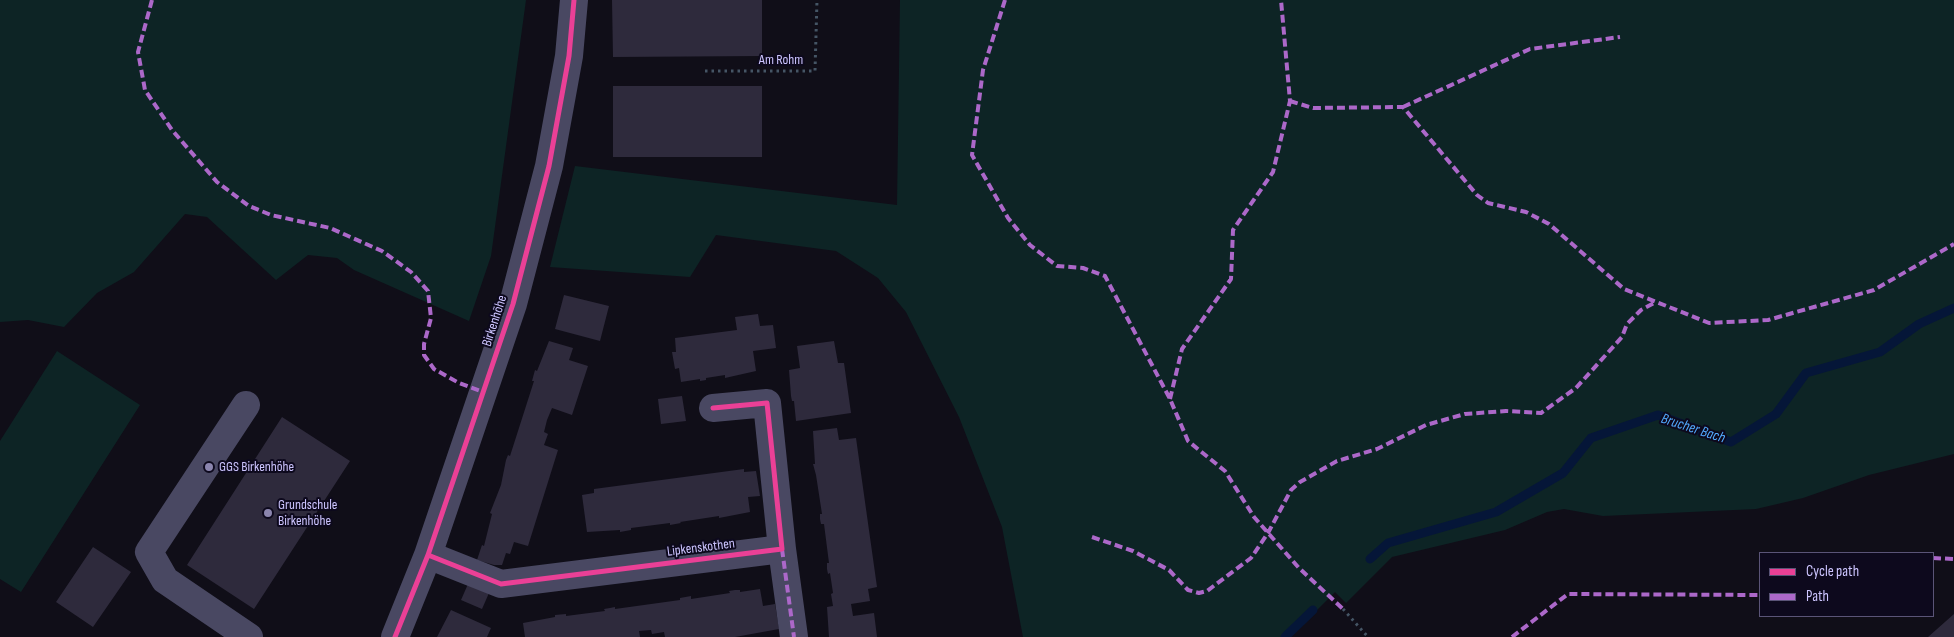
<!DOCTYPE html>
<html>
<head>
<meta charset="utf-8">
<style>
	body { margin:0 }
	#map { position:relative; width:1954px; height:637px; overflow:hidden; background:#100e18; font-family:"Sofia Sans Condensed",sans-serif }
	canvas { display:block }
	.legend { position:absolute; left:1759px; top:552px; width:175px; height:65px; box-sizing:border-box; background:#0d091d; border:1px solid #5a5477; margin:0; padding:6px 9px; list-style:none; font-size:15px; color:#cdc5ff }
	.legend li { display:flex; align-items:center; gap:10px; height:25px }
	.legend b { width:25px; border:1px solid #5a5477 }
</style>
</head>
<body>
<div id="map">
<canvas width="1954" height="637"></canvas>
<ul class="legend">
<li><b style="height:6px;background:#ea4096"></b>Cycle path</li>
<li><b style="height:6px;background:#ac68c9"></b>Path</li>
</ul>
</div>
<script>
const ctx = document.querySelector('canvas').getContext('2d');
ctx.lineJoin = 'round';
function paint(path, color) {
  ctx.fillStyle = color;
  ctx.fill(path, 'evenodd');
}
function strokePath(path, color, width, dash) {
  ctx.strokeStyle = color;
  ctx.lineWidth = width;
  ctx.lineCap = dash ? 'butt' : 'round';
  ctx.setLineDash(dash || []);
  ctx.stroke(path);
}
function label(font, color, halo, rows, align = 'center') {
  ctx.font = font + ' "Sofia Sans Condensed",sans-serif';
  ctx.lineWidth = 4;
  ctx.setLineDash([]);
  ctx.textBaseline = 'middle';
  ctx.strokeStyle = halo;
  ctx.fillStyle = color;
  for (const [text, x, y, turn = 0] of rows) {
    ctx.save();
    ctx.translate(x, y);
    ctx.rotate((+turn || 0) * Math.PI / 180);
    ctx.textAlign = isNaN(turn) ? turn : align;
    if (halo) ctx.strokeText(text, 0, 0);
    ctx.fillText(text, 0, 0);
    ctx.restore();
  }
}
paint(new Path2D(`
	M0,0H526L491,256L469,321L354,270L337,258L308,255L276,280L207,217L185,214L134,272L97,293L64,327L28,320L0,322Z
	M900,0H1954V454L1869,475L1803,498L1756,509L1603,516L1564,509L1547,512L1505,530L1392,557L1346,603L1335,592L1290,637H1023L1002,527L959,417L906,312L878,278L836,251L716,235L690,277L550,267L575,166L897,205Z
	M57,351L140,405L21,592L0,579V441Z`), '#0d2425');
strokePath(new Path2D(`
	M1370,559L1388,543L1496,512L1563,473L1591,438L1658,415L1731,442L1776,414L1806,373L1880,352L1919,324L1954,308
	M1285,637L1313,610`), '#051638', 9);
paint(new Path2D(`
	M612,0H762V56L613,57Z
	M613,86H762V157H613Z
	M564,295L609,306L600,341L555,329Z
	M758,314L760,326L773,325L776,348L753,351L756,371L725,378V375L706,378V380L700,381V379L681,382L679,368L675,369L672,352H676L675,338L737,330L735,317Z
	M549,341L573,348L569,360L588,366L572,415L552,408L547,420L544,432L548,434L544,445L558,450L528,546L514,542L510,554L506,553L502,565H494L477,560L482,545L484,546L492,514L490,513L501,485L506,460L508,455L510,456L534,381H532L535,370L537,371Z
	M834,341L838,363H844L851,413L796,421L794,401H792L791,396L789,370L800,368L797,346Z
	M682,396L686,421L661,424L658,399Z
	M282,417L350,461L254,609L187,565Z
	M837,428L839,440L856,438L877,587L868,589L870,601L851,604L853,616L874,613L877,637H829L827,607L833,606L831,594L833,593L830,573L828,574L827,569V563H829L824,524H821L820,519V514H822L816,475L813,464H815L813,431Z
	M744,469V472L756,471L760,496L748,497L750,512L719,518V516L680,522L681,523L670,525V523L631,528V530L620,532V530L587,532L582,495L594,493V489Z
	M93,547L131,572L93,627L56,602Z
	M468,584L489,593L482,609L461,600Z
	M760,589L763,606L775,604L779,629L735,637H665L664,632L652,634L651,630L639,631L640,637H525L523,623L555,617V615L566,614V616L605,611L604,609L610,608L615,607V609L680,600V598L691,596V599L730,593L729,591L735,590H740V592Z
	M451,610L491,628L487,637H437Z
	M1954,614V637H1928Z`), '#2e2a3c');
strokePath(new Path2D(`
	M705,71H815L817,0
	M1343,609L1368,637`), '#455565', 3, [2.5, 4]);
strokePath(new Path2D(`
	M246,405L149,552L165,580L249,637
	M782,549L794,637
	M428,555L501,584L782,549L767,403L713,408
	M395,637L428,555L513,304L549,166L569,56L574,0`), '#494862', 28);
strokePath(new Path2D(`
	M152,0L138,52L145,90L172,130L217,182L249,206L271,215L330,228L382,251L411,272L428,291L431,318L424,344V355L434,369L459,383L483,392
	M1005,0L983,70L972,155L1008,218L1030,245L1057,266L1083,268L1105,276L1170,399L1188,441L1225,471L1254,517L1299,568L1343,609
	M1290,101L1313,108L1403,107L1477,195L1488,203L1526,212L1549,224L1624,289L1709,323L1768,320L1874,290L1954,244
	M1403,107L1530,49L1620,37
	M1170,399L1182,349L1231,279L1233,230L1273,172L1290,101L1281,0
	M1092,537L1133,551L1169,570L1188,590L1199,593L1207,591L1251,558L1268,533L1291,490L1300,482L1337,461L1377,449L1426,425L1465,414L1506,411L1541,413L1576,388L1622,337L1627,324L1641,310L1656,302
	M782,549L794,637
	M1933,558L1954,559
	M1512,637L1568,594L1760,595`), '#ac68c9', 4, [8, 4]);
strokePath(new Path2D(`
	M428,555L501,584L782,549L767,403L713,408
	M395,637L428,555L513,304L549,166L569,56L574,0`), '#ea4096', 5);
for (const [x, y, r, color] of [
	[209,467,5,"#8b85ae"],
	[268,513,5,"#8b85ae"]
]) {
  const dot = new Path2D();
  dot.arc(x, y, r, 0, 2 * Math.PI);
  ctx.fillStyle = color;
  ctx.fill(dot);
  strokePath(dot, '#0d091d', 2);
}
label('14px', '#cdc5ff', '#0d091d', [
	["Am Rohm",781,60],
	["Birkenhöhe",495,321,-72],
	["Lipkenskothen",701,548,-7]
]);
label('14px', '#cdc5ff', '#0d091d', [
	["GGS Birkenhöhe",219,467],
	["Grundschule",278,505],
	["Birkenhöhe",278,521]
], 'left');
label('italic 15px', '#53abff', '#0d091d', [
	["Brucher Bach",1693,429,18]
]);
</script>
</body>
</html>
